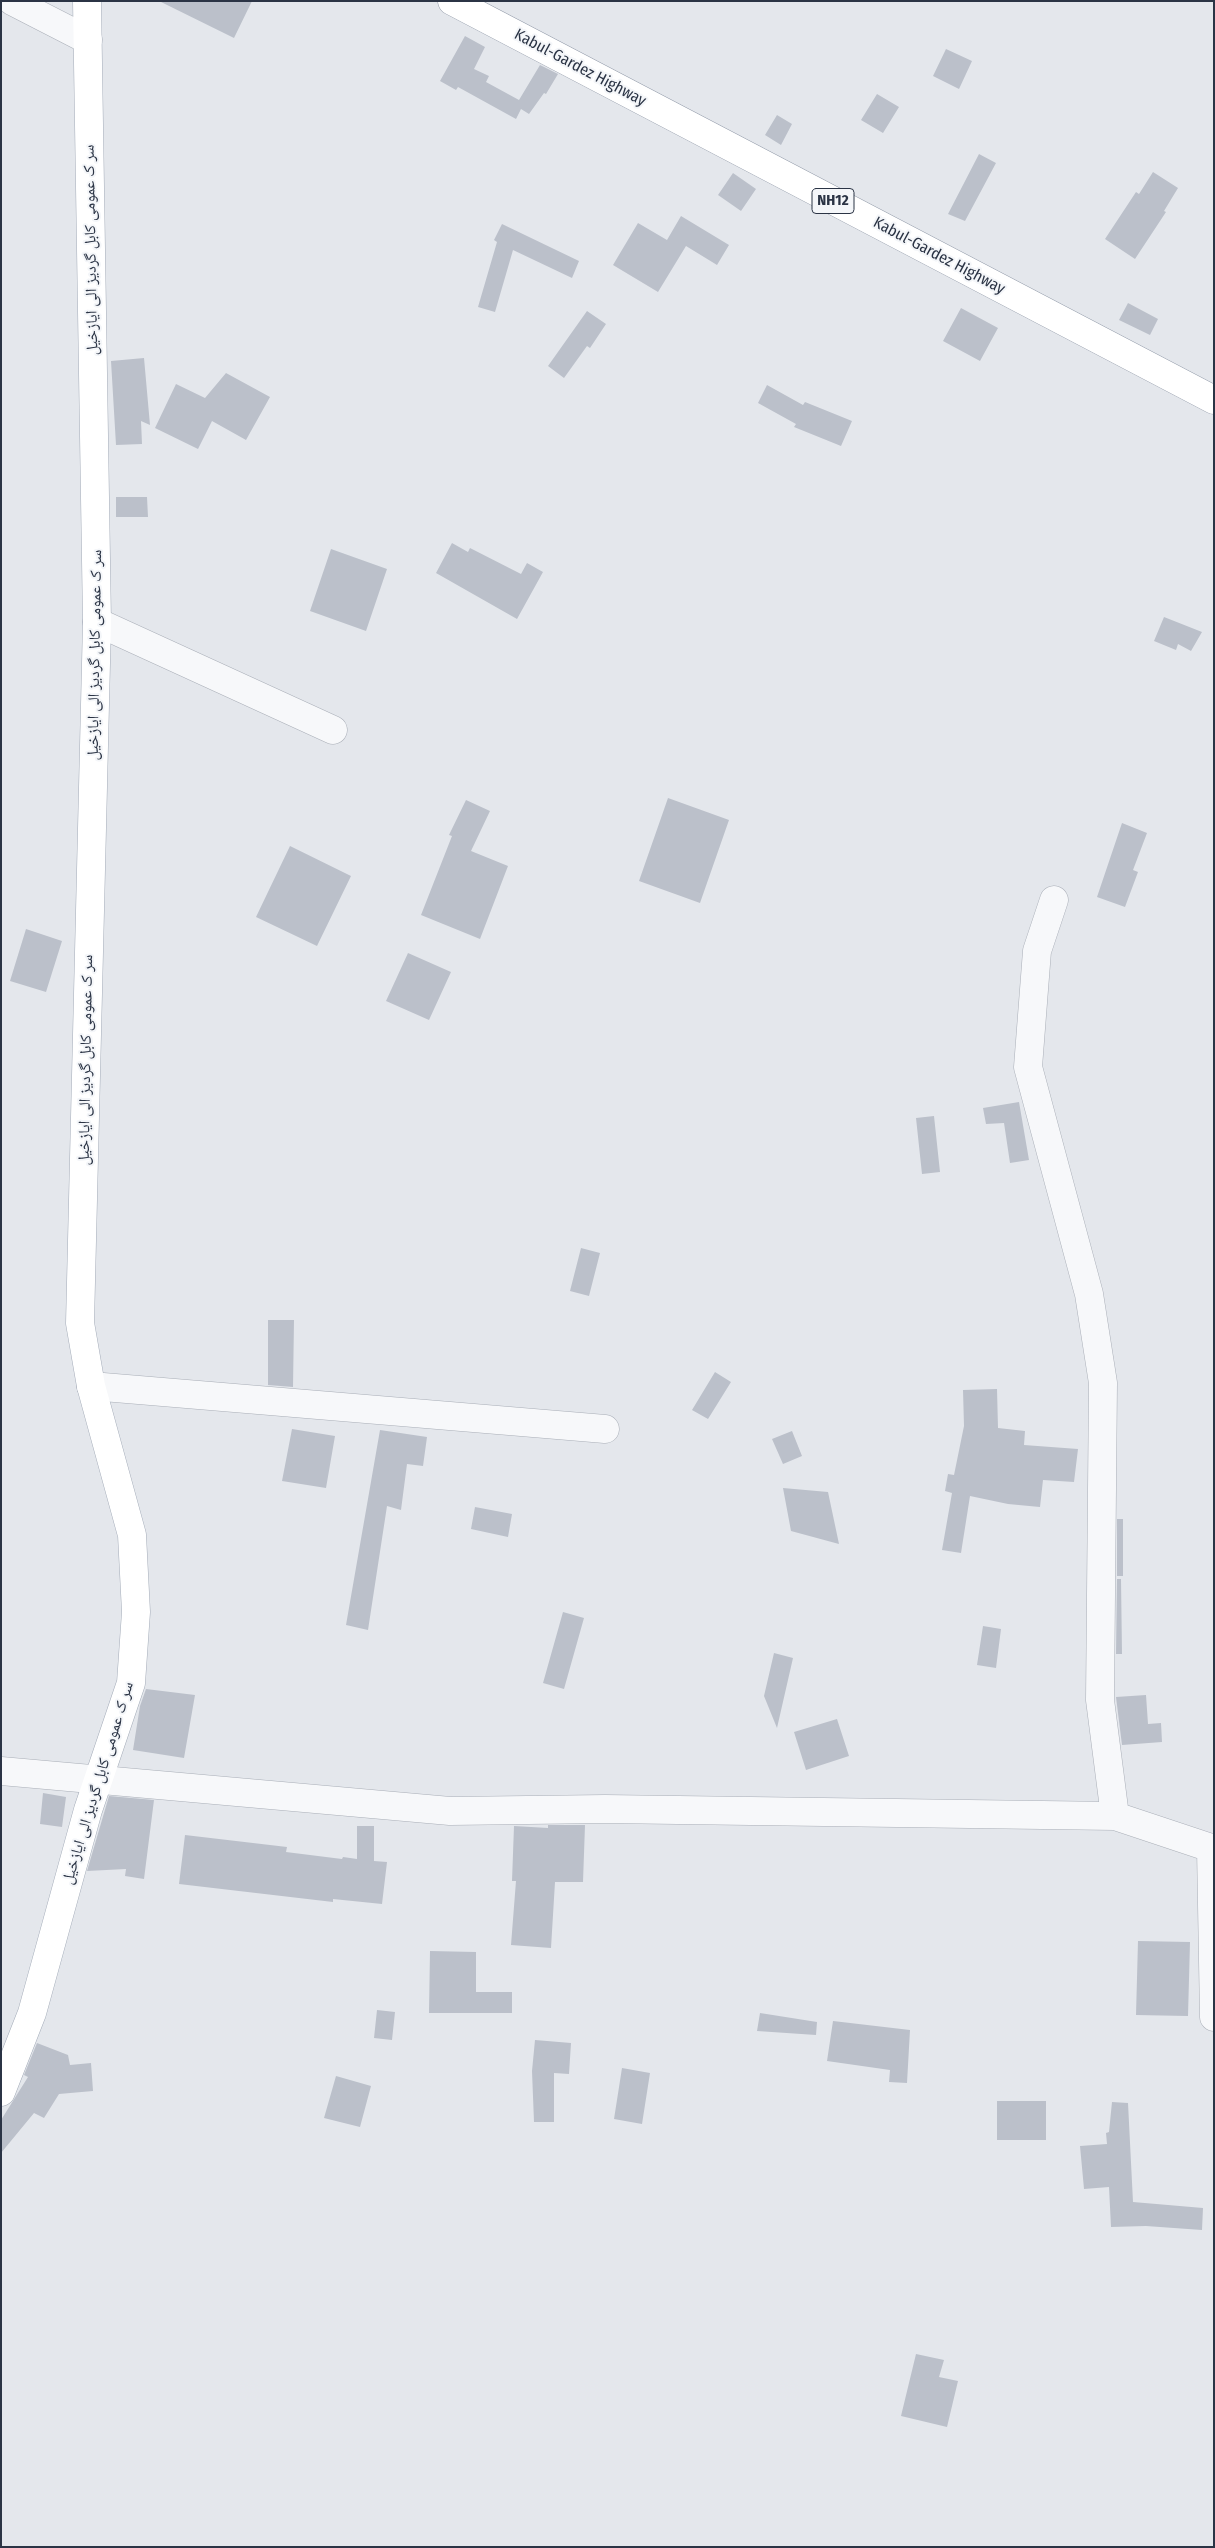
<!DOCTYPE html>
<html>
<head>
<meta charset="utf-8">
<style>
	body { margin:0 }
	#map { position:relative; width:1215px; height:2548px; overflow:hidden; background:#e4e7ec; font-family:"Fira Sans Condensed",sans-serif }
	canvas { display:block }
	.frame { position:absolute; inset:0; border:2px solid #2b3445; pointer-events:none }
</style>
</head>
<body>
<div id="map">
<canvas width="1215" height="2548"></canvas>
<div class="frame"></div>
</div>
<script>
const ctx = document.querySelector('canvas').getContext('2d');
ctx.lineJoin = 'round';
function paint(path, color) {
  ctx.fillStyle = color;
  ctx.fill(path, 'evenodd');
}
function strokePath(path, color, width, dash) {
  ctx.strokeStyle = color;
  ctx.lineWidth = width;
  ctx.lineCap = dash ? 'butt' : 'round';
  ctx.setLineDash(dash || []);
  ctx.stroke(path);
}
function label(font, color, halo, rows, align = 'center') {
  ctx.font = font + ' "Fira Sans Condensed","Noto Naskh Arabic",sans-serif';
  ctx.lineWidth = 4;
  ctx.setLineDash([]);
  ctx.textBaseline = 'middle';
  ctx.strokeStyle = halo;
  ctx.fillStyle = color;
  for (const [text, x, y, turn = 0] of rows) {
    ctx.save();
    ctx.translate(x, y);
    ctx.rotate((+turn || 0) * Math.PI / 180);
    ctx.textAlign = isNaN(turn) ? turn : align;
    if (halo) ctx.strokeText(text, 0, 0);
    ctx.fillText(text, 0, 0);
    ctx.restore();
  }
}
paint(new Path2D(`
	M159,1H252L234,38Z
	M465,36L485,47L474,69L489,76L486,82L519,100L540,65L558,74L546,94L544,93L529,114L521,109L516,119L458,87L456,90L440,81Z
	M946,49L972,61L959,89L933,76Z
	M877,94L899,107L883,133L861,120Z
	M777,115L792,124L781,145L765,135Z
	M979,154L996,163L965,221L948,214Z
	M1153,172L1178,188L1164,211L1166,212L1135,259L1105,239L1136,192L1139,194Z
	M733,173L756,189L741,211L718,195Z
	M681,216L729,245L717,265L686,246L658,292L613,265L638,223L667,240Z
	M502,224L579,261L572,278L513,250L495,312L478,307L497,242L494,240Z
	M1128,303L1158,319L1150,335L1119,320Z
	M961,308L998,328L980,361L943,341Z
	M587,311L606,324L590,348L587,346L564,378L548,366Z
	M144,358L150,425L141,421L142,444L116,445L111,361Z
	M226,373L270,397L246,440L212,421L198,449L155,428L176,384L205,398Z
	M767,385L803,405L805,402L852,421L841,446L794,427L796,424L758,403Z
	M116,497H147L148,517H116Z
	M452,543L468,552L470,548L521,574L527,563L543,572L517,619L436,573Z
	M331,549L387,569L366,631L310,611Z
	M1164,617L1202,632L1191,651L1178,644L1176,650L1154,641Z
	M668,798L729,820L700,903L639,881Z
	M466,800L490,811L471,851L508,866L480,939L421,915L452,836L449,835Z
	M1122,823L1147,833L1133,870L1138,872L1125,907L1097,897Z
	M290,846L351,876L317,946L256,917Z
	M26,929L62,941L46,992L10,981Z
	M408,953L451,972L429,1020L386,1001Z
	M1019,1102L1029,1160L1010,1163L1004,1123L986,1124L983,1108Z
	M934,1116L940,1172L922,1174L916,1118Z
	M581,1248L600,1253L589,1296L570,1291Z
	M268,1320H294L293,1387L268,1385Z
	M715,1372L731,1382L708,1419L692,1410Z
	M997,1389L998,1428L1025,1431L1024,1445L1078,1449L1074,1482L1043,1480L1040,1507L1008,1504L970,1496L961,1553L942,1550L952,1493L945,1491L948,1474L954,1475L964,1426L963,1390Z
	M292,1429L335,1436L326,1488L282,1481Z
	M380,1430L427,1437L423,1466L407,1464L401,1510L387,1506L368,1630L346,1625Z
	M792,1431L802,1456L783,1464L772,1439Z
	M783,1488L828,1492L839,1544L791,1531Z
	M475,1507L512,1514L508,1537L471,1529Z
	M1117,1519H1123V1576H1117Z
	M1117,1579H1121L1122,1654H1116Z
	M563,1612L584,1618L564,1689L543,1683Z
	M983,1626L1001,1629L996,1668L977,1665Z
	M774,1653L793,1658L777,1728L764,1696Z
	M146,1689L195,1695L184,1758L133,1750L140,1706Z
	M1146,1695L1148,1724L1161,1723L1162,1742L1122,1745L1116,1697Z
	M837,1719L849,1756L806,1770L794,1732Z
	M43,1793L66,1797L62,1827L40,1824Z
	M109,1796L154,1800L144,1879L125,1876L126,1869L87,1871Z
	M548,1825H585L583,1882H555L551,1948L511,1945L516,1881H512L514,1826L548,1828Z
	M357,1826H374V1861L387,1862L382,1904L333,1899V1902L179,1884L185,1835L287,1847L286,1852L342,1859L343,1857L357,1859Z
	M1138,1941L1190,1942L1188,2016L1136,2015Z
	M430,1951L476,1952V1992H512V2013H429Z
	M377,2010L395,2012L392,2040L374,2038Z
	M760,2013L817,2022L816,2035L757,2031Z
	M833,2021L910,2030L907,2083L889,2082L890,2070L827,2061Z
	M535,2040L571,2043L569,2074L554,2073V2122H534L532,2071Z
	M37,2043L68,2055L70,2065L91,2063L93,2091L59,2094L44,2118L34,2113L1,2153V2120L28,2077L24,2075Z
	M622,2068L650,2073L642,2124L614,2119Z
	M336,2076L371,2086L360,2127L324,2118Z
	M997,2101H1046V2140H997Z
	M1112,2102L1128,2103L1133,2202L1203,2208L1202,2230L1146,2226L1111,2227L1109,2187L1084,2189L1080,2146L1107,2144L1106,2133L1109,2132Z
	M916,2354L944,2360L939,2377L958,2381L947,2427L901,2416Z`), '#bbc0ca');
const minor = new Path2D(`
	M12,1L88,40
	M97,622L333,730
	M1054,900L1037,951L1028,1067L1089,1294L1103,1383L1100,1700L1115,1816
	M91,1386L605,1429
	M1,1771L450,1811L605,1809L1115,1816L1211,1848L1214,2017`);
const major = new Path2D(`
	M1,2092L32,2013L88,1810L131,1683L136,1612L132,1535L91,1386L80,1323L97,622L87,1`);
const highway = new Path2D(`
	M452,1L1214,400`);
strokePath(minor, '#a9aeb7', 29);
strokePath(major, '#a3abb8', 29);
strokePath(highway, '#8b94a3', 29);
strokePath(minor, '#f7f8fa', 28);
strokePath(major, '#fff', 28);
strokePath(highway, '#fff', 28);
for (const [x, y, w] of [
	[833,201,42]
]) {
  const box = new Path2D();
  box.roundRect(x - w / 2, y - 12.5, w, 25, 4);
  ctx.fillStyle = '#f4f6f9';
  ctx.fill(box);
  strokePath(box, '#2b3445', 1);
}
label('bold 15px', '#2b3445', null, [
	["NH12",833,201]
]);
label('16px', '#2b3445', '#f4f6f9', [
	["Kabul-Gardez Highway",580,68,28],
	["سر ک عمومی کابل گردیز الی ایازخیل",91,250,-91],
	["Kabul-Gardez Highway",939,256,28],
	["سر ک عمومی کابل گردیز الی ایازخیل",95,655,-89],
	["سر ک عمومی کابل گردیز الی ایازخیل",86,1060,-89],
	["سر ک عمومی کابل گردیز الی ایازخیل",98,1783,-73]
]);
</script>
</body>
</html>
